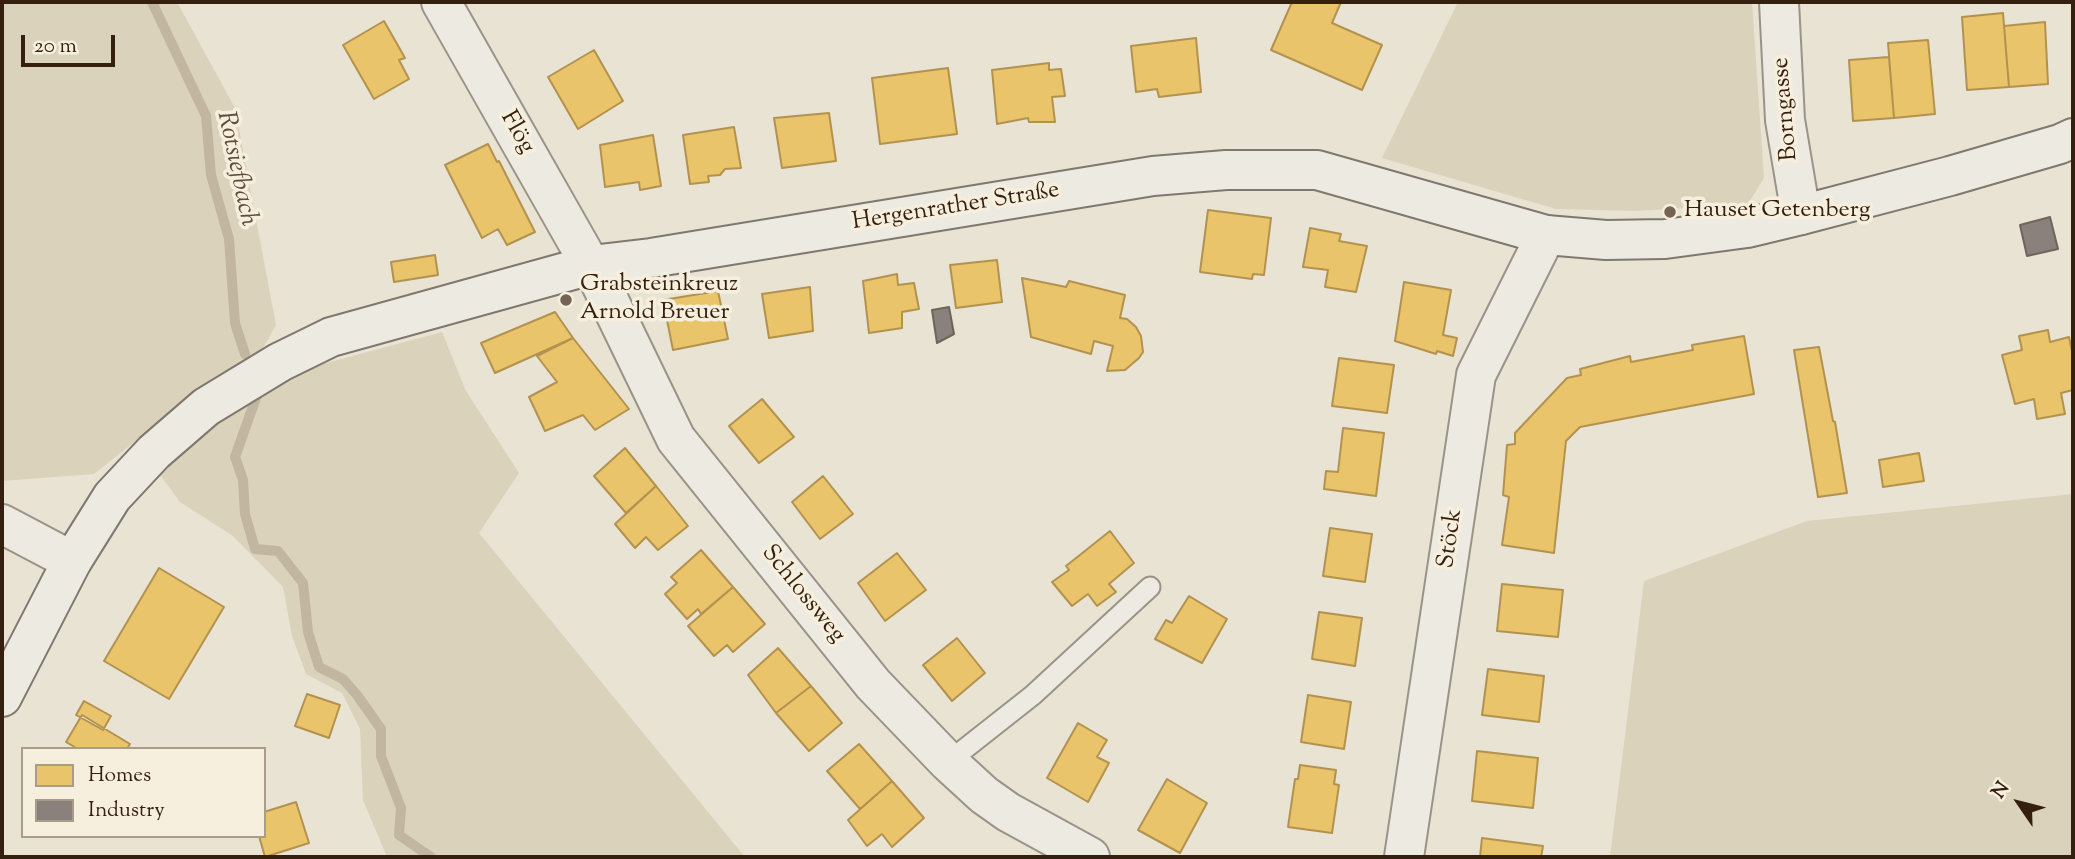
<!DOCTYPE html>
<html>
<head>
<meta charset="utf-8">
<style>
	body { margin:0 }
	#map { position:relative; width:2075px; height:859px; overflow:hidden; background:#e8e3d3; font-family:"Sorts Mill Goudy",serif }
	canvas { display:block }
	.frame { position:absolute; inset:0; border:4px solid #351f0f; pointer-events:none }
	.legend { position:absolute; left:21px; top:747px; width:245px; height:91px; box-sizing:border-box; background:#f6efdd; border:2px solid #a99c8b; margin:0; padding:9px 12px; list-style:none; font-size:21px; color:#351f0f }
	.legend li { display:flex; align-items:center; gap:14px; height:35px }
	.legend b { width:35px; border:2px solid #a99c8b }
	.north { position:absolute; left:1984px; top:768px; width:70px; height:70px; -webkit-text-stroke:5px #f6efdd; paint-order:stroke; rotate:305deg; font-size:19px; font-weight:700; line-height:28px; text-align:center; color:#351f0f }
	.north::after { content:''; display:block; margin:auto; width:24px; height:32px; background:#351f0f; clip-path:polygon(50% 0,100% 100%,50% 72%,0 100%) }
	.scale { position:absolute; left:21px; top:35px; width:94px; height:32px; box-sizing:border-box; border:4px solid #351f0f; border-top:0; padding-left:9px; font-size:21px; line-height:24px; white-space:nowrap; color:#351f0f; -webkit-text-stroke:5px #f6efdd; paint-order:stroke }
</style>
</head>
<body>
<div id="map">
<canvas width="2075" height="859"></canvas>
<div class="frame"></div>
<ul class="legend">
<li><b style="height:19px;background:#e9c46a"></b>Homes</li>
<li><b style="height:19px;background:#8a817c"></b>Industry</li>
</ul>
<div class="north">N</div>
<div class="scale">20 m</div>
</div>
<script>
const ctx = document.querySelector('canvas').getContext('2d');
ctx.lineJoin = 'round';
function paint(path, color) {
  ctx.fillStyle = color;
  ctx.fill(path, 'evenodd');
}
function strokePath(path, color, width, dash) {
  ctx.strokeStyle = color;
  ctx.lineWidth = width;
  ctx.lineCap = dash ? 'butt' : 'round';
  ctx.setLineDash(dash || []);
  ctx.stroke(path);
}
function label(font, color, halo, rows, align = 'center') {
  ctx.font = font + ' "Sorts Mill Goudy",serif';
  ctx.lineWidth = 7;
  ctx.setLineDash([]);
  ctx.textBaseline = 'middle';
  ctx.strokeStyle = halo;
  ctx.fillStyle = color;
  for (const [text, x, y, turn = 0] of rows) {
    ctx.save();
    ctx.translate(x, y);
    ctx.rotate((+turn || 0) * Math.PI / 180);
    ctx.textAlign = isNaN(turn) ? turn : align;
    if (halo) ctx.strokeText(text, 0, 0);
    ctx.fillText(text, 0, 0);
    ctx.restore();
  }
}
paint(new Path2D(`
	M2,2H177L235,108L276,325L259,355L181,405L94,474L2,481Z
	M1458,2H1752L1764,178L1748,204L1637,211L1556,209L1382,158Z
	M442,332L466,391L519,473L479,533L745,857H387L363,800L360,729L342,693L306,674L292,636L283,587L233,536L180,502L160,475L208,428L315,366Z
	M2073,494V857H1610L1644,581L1807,521Z`), '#dbd2bc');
const homes = new Path2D(`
	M1292,2H1341L1332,23L1382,45L1362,90L1271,50Z
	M2003,13L2009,87L1967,90L1962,17Z
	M384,21L405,58L399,60L409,79L374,99L343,45Z
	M2045,22L2048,84L2009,87L2004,26Z
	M1196,38L1201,92L1159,97L1157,89L1136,92L1131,46Z
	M1928,40L1935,114L1894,118L1888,43Z
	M594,50L623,101L578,129L548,77Z
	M1889,57L1894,118L1853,121L1849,60Z
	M1049,63V70L1061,69L1065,96L1052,97L1055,122H1029L1028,118L997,124L992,70Z
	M948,68L957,134L880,144L872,78Z
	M829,113L836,161L782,168L774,118Z
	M734,127L741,168L725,169L720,175L708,176L709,182L690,184L683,135Z
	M653,135L661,186L640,190L639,182L605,187L600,145Z
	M488,144L497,162L499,161L535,232L507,245L498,229L482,238L445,165Z
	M1208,210L1271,218L1264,275L1253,274L1252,279L1200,272Z
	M1310,228L1341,234L1339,241L1367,246L1356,292L1325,287L1328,270L1303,267Z
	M435,255L438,275L394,282L391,262Z
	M997,260L1002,302L956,308L950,265Z
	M897,274L898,285L914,283L919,309L902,312V328L869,333L863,281Z
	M1022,278L1066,287L1069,281L1125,295L1120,318L1127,319L1136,327L1141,336L1143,352L1139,358L1125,370L1107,371L1113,346L1094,341L1091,354L1031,337Z
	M1404,282L1451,290L1443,335L1457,338L1453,356L1437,351L1436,354L1395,341Z
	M810,287L813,331L769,338L762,294Z
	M718,291L728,339L673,350L663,300Z
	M555,312L573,338L495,373L481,343Z
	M2048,330L2050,342L2069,337L2073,356V390L2061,393L2065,414L2037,419L2034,399L2015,404L2002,355L2022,350L2019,336Z
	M1744,336L1754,394L1580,427L1566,441L1554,553L1502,545L1509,497L1503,495L1507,445L1515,444V433L1567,378L1581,375L1580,369L1630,356L1631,362L1693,350L1692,345Z
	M573,338L629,409L595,430L583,415L545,431L529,397L557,382L537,356Z
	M1819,347L1833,421L1835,422L1847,493L1818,497L1794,350Z
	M1339,358L1394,365L1387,413L1332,406Z
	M762,399L794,437L759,463L729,426Z
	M1343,428L1384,433L1376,496L1324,489L1326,471L1338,472Z
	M625,448L656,486L626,513L594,476Z
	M1919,453L1924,481L1883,487L1879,460Z
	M823,476L853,514L820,539L792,502Z
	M656,486L688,526L658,550L646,537L635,548L615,524Z
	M1330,528L1372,534L1365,582L1323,576Z
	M1110,531L1134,563L1109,584L1116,592L1097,606L1088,594L1072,606L1052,582L1069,570L1066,566Z
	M701,550L733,587L701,614L698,609L687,619L665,594L677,583L671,577Z
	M897,553L926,590L885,621L858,583Z
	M159,568L224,607L169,699L104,661Z
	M1502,584L1563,590L1558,637L1497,631Z
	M733,587L765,624L733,652L727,645L714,656L688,626Z
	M1189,596L1227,619L1202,663L1155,639L1166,620L1172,623Z
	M1319,612L1362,618L1355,666L1312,659Z
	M957,638L985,673L952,701L923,665Z
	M778,648L811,686L776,713L748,675Z
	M1488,669L1544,676L1539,722L1482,715Z
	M811,686L842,723L809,751L776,713Z
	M307,694L340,705L329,738L295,726Z
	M1308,695L1351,702L1344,749L1301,742Z
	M84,701L111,716L103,730L76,715Z
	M82,715L130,744L127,749H78L66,742Z
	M1078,723L1107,740L1097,757L1109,763L1088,802L1047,778Z
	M859,744L892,781L860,809L827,771Z
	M1477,751L1538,758L1533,808L1472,801Z
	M1300,765L1336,770L1334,784L1339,785L1332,833L1288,827L1295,779H1298Z
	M1167,779L1207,803L1180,853L1138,830Z
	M892,781L924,818L892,847L882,834L867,846L848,820Z
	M296,802L309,843L265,857L259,836H264V812Z
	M1482,838L1543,846L1541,857H1480Z`);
paint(homes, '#e9c46a');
strokePath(homes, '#b3924f', 2);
const industry = new Path2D(`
	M2050,217L2058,249L2027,256L2020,225Z
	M949,307L954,334L937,343L932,310Z`);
paint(industry, '#8a817c');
strokePath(industry, '#70645b', 2);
strokePath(new Path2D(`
	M152,2L206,116L211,175L229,239L235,323L245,354
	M257,395L235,457L243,480L245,514L255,549L278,551L303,583L308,632L319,667L343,679L357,695L381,729V756L401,808L399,835L431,857`), '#c2b6a0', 10);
const lane = new Path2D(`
	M948,762L1033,695L1150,587`);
const street = new Path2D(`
	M441,2L600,282L676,439L873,684L948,762L984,795L1008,812L1090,857
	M1779,2L1785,120L1801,215
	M2,524L72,561
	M1404,857L1476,375L1546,235`);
const secondary = new Path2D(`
	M2,697L72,561L112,497L154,452L206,407L280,362L331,337L591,265L651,258L1153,176L1226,170H1317L1546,235L1606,240L1665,239L1747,228L1801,215L1950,176L2060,144L2073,138`);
strokePath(lane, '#999388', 23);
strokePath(street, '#999388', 42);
strokePath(secondary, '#7f786e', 42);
strokePath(lane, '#edeae2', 19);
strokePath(street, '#edeae2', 38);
strokePath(secondary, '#edeae2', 38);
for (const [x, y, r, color] of [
	[1670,212,7,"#746454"],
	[566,300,7,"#746454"]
]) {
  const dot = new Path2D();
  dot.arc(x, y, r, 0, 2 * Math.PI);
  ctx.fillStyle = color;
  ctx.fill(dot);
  strokePath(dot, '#f6efdd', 2.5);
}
label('24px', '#351f0f', '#f6efdd', [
	["Borngasse",1787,109,-95],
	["Flög",516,133,60],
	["Hergenrather Straße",956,208,-9],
	["Stöck",1452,539,-82],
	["Schlossweg",802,595,51]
]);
label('24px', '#351f0f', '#f6efdd', [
	["Hauset Getenberg",1684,212],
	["Grabsteinkreuz",580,286],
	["Arnold Breuer",580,314]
], 'left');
label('italic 26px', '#604d3a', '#f6efdd', [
	["Rotsiefbach",235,169,78]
]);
</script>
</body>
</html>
